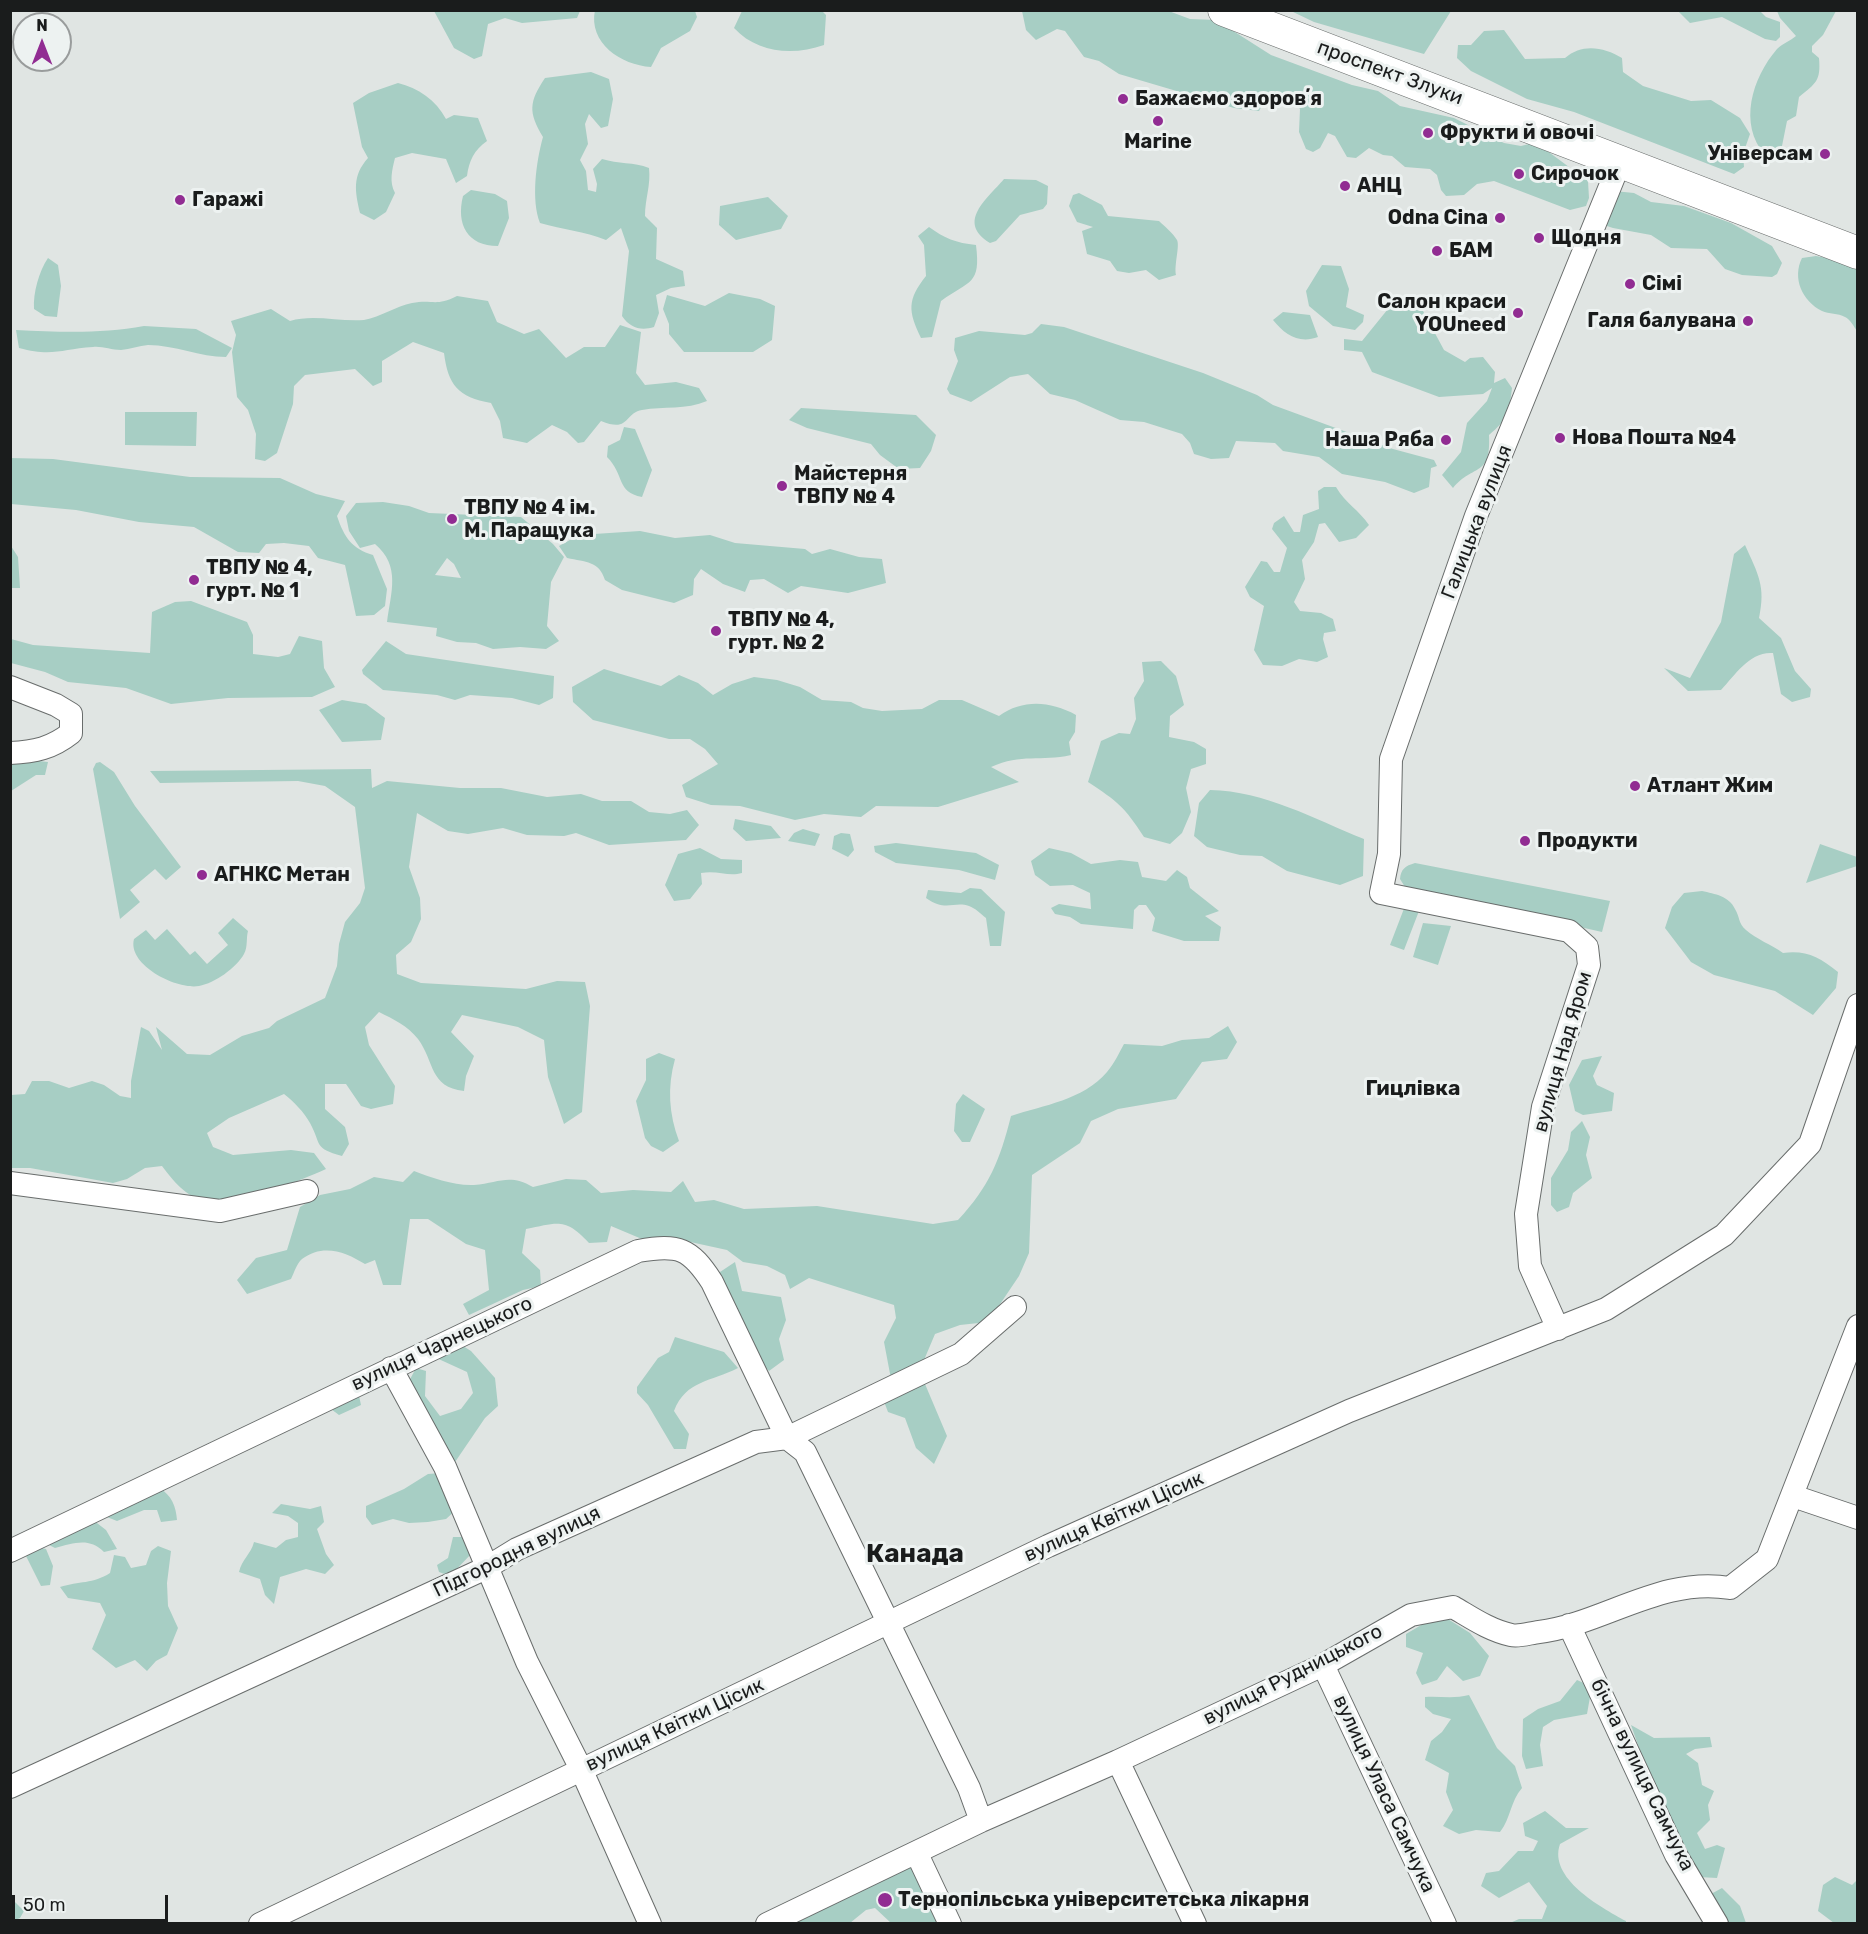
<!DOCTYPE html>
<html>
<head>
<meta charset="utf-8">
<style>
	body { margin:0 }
	#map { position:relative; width:1868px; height:1934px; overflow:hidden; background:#e0e5e3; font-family:Rubik,sans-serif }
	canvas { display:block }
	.frame { position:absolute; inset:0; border:12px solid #1a1c1c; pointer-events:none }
	.north { position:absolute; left:12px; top:12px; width:60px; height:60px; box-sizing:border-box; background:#edf2f1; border:2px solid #999c9c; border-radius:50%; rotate:0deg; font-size:16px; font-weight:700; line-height:24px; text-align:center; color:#1a1c1c }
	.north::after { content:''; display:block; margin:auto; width:21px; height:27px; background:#912c92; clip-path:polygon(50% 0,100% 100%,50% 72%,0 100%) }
	.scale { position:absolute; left:12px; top:1895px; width:156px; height:27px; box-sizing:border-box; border:3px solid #1a1c1c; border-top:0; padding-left:8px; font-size:18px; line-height:21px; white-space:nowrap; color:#1a1c1c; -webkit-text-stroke:4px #edf2f1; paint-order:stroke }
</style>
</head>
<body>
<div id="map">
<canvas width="1868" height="1934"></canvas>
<div class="frame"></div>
<div class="north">N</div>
<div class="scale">50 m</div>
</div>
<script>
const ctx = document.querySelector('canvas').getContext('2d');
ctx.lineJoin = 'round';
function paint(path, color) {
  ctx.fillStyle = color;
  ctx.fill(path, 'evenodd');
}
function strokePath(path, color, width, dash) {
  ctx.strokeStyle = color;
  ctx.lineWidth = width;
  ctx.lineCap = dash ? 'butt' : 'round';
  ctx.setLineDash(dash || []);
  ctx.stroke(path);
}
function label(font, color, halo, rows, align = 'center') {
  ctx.font = font + ' Rubik,sans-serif';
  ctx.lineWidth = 6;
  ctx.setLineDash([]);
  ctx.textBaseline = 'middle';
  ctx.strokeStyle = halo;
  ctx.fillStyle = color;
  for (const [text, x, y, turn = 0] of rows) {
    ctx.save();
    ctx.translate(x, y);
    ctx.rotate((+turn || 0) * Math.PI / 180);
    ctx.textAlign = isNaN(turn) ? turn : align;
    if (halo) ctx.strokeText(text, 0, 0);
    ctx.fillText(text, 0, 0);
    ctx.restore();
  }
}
paint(new Path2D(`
	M595,10L695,11L697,17L690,31L661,48L651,67C621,65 588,43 595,10Z
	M1166,10L1190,19L1216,20L1271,55L1352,85L1378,91L1400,106L1454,118L1504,143L1521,146L1529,144L1546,150L1588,181L1589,198L1586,206L1570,210L1494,181L1477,184L1464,195L1446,196L1441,190L1437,175L1430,169L1405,167L1392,156L1383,155L1369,148L1356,158L1347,157L1335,136L1328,133L1320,148L1313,152L1306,149L1299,132L1300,109L1296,103H1288L1274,94L1267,96L1259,111L1234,108L1119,74L1099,61L1084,57L1065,31L1057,29L1036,40L1026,30L1022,11Z
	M434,11H580L577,18L522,23L505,18L488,24L482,56L474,59L454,48Z
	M742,11H822L826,15L824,45C793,56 757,53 734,28Z
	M1291,11H1451L1424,54L1314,22Z
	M1678,11H1760L1766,17L1780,22V37L1776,41L1765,39L1722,17L1690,23Z
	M1777,11H1836L1823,35L1812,46V52L1819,58C1821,81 1816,83 1799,97L1796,116L1787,121L1780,156L1765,155C1738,124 1752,78 1777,49C1782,44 1790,41 1796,36L1780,18Z
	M1504,30L1525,59L1565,58C1582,43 1604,47 1622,58L1623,72L1643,86L1691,101L1711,100L1740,118L1750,134L1743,154L1744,167L1734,174L1574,112L1527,99L1471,71L1457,58L1458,45H1471L1484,31Z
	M591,72L609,79L613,99L608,126L601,128L589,114L585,124L588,144L580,160L586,171L588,190L596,192L597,184L593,169L602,159C618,164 634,162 649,168C651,185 645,199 645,216L657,228L656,259L683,271L685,286L671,288L656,295L659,313L654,327C641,331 630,328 622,316L629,251L621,228L606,240C584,231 563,230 540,223C531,200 536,162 543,137C528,112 529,102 545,78Z
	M398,83C418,88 436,100 446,119L454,115L478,118L487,141C474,150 469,161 467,176L456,183L446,159L412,153L395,158C392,170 389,182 395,193L386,212L374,220L360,213C355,191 352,176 368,158L362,147L353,103L369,93Z
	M1004,179L1036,180L1048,186L1047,204L1043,209L1020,215L996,241L990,243C956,222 987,199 1004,179Z
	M471,190L495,194L507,201L509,218L498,246C467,246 456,224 463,196Z
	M1614,191L1634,193L1651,202L1684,206L1731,223L1772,246L1782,263L1777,274L1772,277L1742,275L1725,269L1707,249L1671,248L1651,235L1613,228L1595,222Z
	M1079,193L1102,205L1108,216L1159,221C1164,226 1173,233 1177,240C1180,246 1174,265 1176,275L1159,280L1146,270L1129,273L1117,271L1110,261L1087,254L1082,231L1093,227L1077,222L1069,206L1073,195Z
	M768,197L788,216L781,229L736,240L719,225L720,206Z
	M929,227C944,238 956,243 976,245C981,285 970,280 941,301L932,337L921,338C908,311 907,300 926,276L924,245L918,236Z
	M1816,256L1849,262L1857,267V331C1854,327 1850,319 1845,317C1838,313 1829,314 1822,311C1802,301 1792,278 1802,258Z
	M48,258L58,265L61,286L57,317L45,316L34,309C33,293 39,271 48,258Z
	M1322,265L1341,266L1349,289L1346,307L1364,315L1363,322L1355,330L1333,326L1309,306L1306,291Z
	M729,293L760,299L775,306L772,340L753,352H684L669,334V324L663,309L667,295L705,306Z
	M457,296L488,301L497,322L524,334L539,329L566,358L584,347H605L620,325L641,332L636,373L645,385L676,382L699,388L707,401C686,410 664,406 642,410C624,413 630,433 601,421L584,442L578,443L567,432L552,425L527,443L503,438L500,421L491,403C458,397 448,385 444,353L413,342L382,361V382L373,386L355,369L305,375L294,386L293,404L277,453L265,461L255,459L256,434L248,410L237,397L232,352L236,335L231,321L271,309L290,321C313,314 340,322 364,320C381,317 396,306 412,303C433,299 435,307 457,296Z
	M1392,304L1411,306L1423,311L1444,350L1465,362L1470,358L1483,357L1495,372L1494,383L1505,378L1512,388C1509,413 1508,419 1489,435C1491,478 1474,463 1453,488L1442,475L1461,452L1467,423L1487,401L1492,388L1483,394L1439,397L1372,372L1362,352L1344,350V339L1362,341Z
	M1283,312L1310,315L1318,337C1299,344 1285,335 1273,320Z
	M1041,324L1064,327L1203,373L1257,395L1273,405L1393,449L1434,460L1437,466L1431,468L1429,487L1414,493L1385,482L1342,474L1319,457L1283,451L1275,443L1236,441L1229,458L1211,459L1194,454L1190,443L1182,434L1144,422L1120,420L1075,400L1050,394L1028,374L1010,377L971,402L950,394L947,389L958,361L954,350L955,338L979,331L1025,335L1032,333Z
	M144,326L196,329L232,348L226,357C200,357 175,345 148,345C139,346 130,349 121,350C111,350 102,346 93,347C62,349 52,357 19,348L16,330C59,332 102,334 144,326Z
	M801,408L916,415L936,435L931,451L920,468L899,469L880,455L871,444L807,428L789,420Z
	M125,412H197L196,446L125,445Z
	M624,427L635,429L652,470L642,497C616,492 625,475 607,457L608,446L620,440Z
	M10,458L53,459L190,477L280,478L316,494L345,501L337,516C344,537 352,549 373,555L387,589L385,606L374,615L356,616L345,565L318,558L309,546L284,543L266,544L259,553L238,552L194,527L139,522L76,510L11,504Z
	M1324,487H1336C1346,504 1359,510 1369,525L1356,538L1339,542L1325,523L1319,524L1314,542L1302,560L1305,579L1294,602L1300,611L1321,613L1333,619L1336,631L1324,633L1323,639L1328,657L1317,662L1299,659L1282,666L1263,665L1254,650L1264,606L1250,597L1245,587L1261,561L1267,562L1274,572H1280L1287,548L1272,529L1274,523L1284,516L1294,532H1300L1303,515L1319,509L1318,491Z
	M383,502L409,506L429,513L521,517L553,544L564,557L551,582L547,626L559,641L546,649L520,647L493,649L476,643L457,642L436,636L437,628L387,622C391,592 401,566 375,544L360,548L349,531L346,516L356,503ZM447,558L454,564L461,578L435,575Z
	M640,531L675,538L710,535L735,543L805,549L812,554L830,549L859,557L882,559L886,583L848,593L801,586L788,593L764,579L750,580L745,592L723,584L701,569L694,579L693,595L674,603L622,590L605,580C599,561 586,562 567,558L559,546L579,535Z
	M1745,545C1758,574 1766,586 1759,618L1781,638L1795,671L1811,689L1810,697L1792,702L1781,694L1773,653C1750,651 1735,675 1721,690L1688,691L1664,668L1690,678L1721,622L1734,554Z
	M11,546L18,557L20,588H11Z
	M191,601L247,622L253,635V654L278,657L290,654L299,636L322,641L324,668L335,687L312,697L228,698L171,704L126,688L68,682L45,672L11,663V639L33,645L150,653L152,612L175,602Z
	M386,641L406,654L554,676L553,698L539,705L512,698L470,695L455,700L437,695L383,690L363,674L362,670Z
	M1161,661L1176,676L1184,705L1170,716L1169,737L1194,742L1206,749V764L1191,769L1186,788L1191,812L1182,833L1170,844L1144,837C1124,806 1118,802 1088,782L1101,741L1119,733L1130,734L1136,719L1134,698L1144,681L1142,662Z
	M604,669L661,686L679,675L698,683L713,695L732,684L754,677L777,680L800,687L822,700L851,702L863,708L882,711L922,709L939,700H962L999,716C1023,699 1050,701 1076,715L1075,732L1069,742L1071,755C1040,762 1022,753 991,767L1019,782L938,807L876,806L861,817L824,814L795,820L740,806L711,805L686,797L682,785L718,764L705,749L690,739H669L593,720L573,702L572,687Z
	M342,700L366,704L385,718L381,740L342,742L319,710Z
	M11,758L48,762L45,775H36L11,791Z
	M100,762L114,772L135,806L181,867L166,880L155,869L130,890L140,902L120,919L93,769L96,763Z
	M371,769L372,788L387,781L460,788H501L547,797L581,794L602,801H631L649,812L670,814L687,810L699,825L686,840L609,845L576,833L564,836L527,835L503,828L468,834L448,831L417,813L409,867L420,898L421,919L411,942L396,955L397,974L421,983L526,989L557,981L585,982L590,1006L582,1112L564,1124L548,1077L544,1040L518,1027L462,1015L451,1032L474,1056L466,1076L464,1091C429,1087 435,1062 418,1039C408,1026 393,1019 379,1012L365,1027L369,1045L395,1086L393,1104L371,1109L361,1106L346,1084H325V1109L345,1127L349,1144L342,1156C313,1148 322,1145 310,1123C304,1112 294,1102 284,1094L229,1118L207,1133L213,1147L233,1155L291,1150L314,1153L326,1169C295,1183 239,1205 205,1200C186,1198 173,1180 162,1166L145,1168L127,1179L113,1183L30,1168H11V1095L25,1094L32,1081H49L69,1088L92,1081L104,1085L120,1096L131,1098V1081L141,1027L149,1031L162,1050L156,1027L187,1054L210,1055L242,1036L269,1028L277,1021L325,998L337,966L339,944L345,922L360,903L365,888L355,807L325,786L298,781L160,783L150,771Z
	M1210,790C1265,791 1314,819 1364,839L1363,876L1340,885L1287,871L1262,856L1240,855L1207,847L1194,836L1199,803Z
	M735,819L771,826L781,838L746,841L733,829Z
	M803,829L820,834L815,846L788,841L794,833Z
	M841,833L850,834L854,850L848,857L832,849L834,836Z
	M896,843L976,853L999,865L995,880L959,870L896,863L875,852L874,846Z
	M1820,844L1857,857V866L1806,883Z
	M700,848L721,859L742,860V873C728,877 718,870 701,873L702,884L690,899L674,901L665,885L678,854Z
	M1049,848L1071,853L1091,864L1120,860L1138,862L1142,877L1166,881L1177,870L1187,877L1190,888L1219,911L1205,916L1221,927L1219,941H1184L1152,931L1155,918L1146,905H1139L1134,910L1133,929L1081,924L1070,917L1055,914L1051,908L1059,904L1091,909L1090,893L1073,885L1050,886L1035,875L1031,861Z
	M1415,863L1610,901L1602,932L1405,887L1400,879C1401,869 1405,866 1415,863Z
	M970,888L981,889L1005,912L1001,946H990L986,918C981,914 975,908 969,906C954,901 945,912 926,898L928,890L961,893Z
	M1702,891C1715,894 1729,896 1735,909C1740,917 1738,923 1746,930C1756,939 1772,945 1783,953C1806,950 1819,957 1838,972L1836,988L1813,1015L1775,991L1714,975L1691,962L1665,928L1672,907L1684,893Z
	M1405,906L1419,911L1404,950L1390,945Z
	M233,918L248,931C246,938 248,947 244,954C236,968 215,983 199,986C177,990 127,965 134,939L146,930L155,940L167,929L190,955L195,951L207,964L228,945L218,933Z
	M1423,923L1451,926L1438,965L1413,957Z
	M1228,1026L1237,1042L1227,1059L1202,1062L1176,1099L1118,1109L1091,1121L1080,1143L1032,1175L1029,1253L1019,1276L988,1322L960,1325L935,1334L924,1360L925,1384L947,1436L934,1464L916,1448L905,1418L888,1412L880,1391L891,1379L884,1342L896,1318L894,1305L809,1278L790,1289L785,1275L767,1266L743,1262L727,1250L672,1238L649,1242L611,1226L607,1242L589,1243C565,1217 558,1223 526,1229L522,1253L540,1270L541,1286L523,1290L469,1315L463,1304L489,1290L485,1250L466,1244L428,1219H410L401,1285H383L375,1260L365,1264C346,1252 323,1243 302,1259C297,1263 294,1273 291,1279L247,1294L237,1280L256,1258L287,1250L300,1207L320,1195L350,1189L374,1177L403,1182L414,1171C432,1178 455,1186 474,1185C499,1183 509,1173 533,1187L566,1179L586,1180L601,1193L633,1190L671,1192L683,1181L695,1202L714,1200L744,1209L817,1206L933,1224L958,1220C989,1187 1000,1160 1011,1116C1044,1105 1083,1100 1107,1072C1114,1064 1119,1053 1124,1044L1162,1046L1182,1040L1209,1038Z
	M659,1053L675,1059C667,1088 669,1114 679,1141L663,1152L651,1146L645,1138L636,1101L646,1080V1059Z
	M1602,1056L1593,1076L1597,1085L1614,1093L1612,1111L1583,1115L1575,1111L1569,1085L1582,1060Z
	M963,1094L985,1109L970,1142H962L954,1131L956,1104Z
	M1582,1121L1590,1137L1586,1155L1592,1178L1573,1193L1569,1207L1557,1212L1551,1205V1178L1568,1150L1571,1132Z
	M735,1262L742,1291L781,1297L786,1320L779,1339L784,1360L769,1371L756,1357L717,1274Z
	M675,1337L724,1352L738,1368C711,1382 686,1380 674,1411L689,1434L686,1449H674L648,1405L637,1393V1387L658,1358L669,1352Z
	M455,1341L471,1351L495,1378L498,1406L485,1418L453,1465L407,1385L416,1368L426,1371L425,1396L440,1416L461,1409L473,1393L467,1372L432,1356Z
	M358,1391L361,1405L339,1415L327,1406Z
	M455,1472L456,1510L446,1519L428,1522L409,1523L393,1519L372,1525L366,1517V1506L404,1489L428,1474Z
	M159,1488C172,1495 176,1507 177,1520L161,1522L157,1510H144L117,1521L107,1517Z
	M281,1504L310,1509L321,1506L324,1522L317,1529L326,1554L334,1565L325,1574L306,1569L280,1577L274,1604L265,1595L260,1579L239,1572C242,1559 251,1554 254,1542L276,1548L286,1540L298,1537V1523L288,1516L272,1513Z
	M93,1520L106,1530L117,1549L104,1552C89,1537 74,1543 55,1548L47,1544Z
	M453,1537H469L473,1552L450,1576L439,1572L437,1565L448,1558Z
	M30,1545L46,1549L53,1566L50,1585L41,1586L26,1556Z
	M158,1546L171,1551L167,1583L168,1606L178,1628L167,1655L156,1661L147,1671L135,1660L116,1668L92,1649L106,1615L100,1603L68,1598L60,1587C79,1581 93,1584 110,1573L114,1555L125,1557L131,1568L146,1565L151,1551Z
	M1440,1614L1470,1633L1489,1656L1480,1676L1463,1681L1447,1666L1437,1680L1422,1685L1416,1673L1423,1653L1406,1647V1634Z
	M1577,1680L1586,1684L1590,1697L1587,1714L1554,1720L1543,1727L1540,1745L1543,1766L1526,1769L1522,1756L1523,1719L1538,1709L1560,1701Z
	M1469,1695L1497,1748L1515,1766L1522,1788C1510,1802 1511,1818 1500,1832L1476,1830L1459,1834L1443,1826L1453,1810L1446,1792L1449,1773L1425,1760L1431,1741L1442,1732L1451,1719L1433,1714L1425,1707V1697C1440,1696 1454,1699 1469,1695Z
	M1631,1725L1654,1738L1710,1737L1712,1747L1695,1749L1686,1754L1698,1763L1702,1785L1714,1791L1708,1805L1710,1820L1697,1833L1705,1849L1717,1845L1725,1848L1717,1878L1699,1877L1641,1767L1639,1748Z
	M1545,1811L1566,1828H1589L1560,1844C1548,1878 1600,1907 1626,1921V1923H1510L1519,1919H1542L1547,1906L1529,1882L1499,1898L1481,1886L1486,1873L1499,1871L1518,1851H1533L1538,1841L1525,1836L1523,1823Z
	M904,1861L921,1868L947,1923H891L875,1908L866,1910L850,1923L763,1924Z
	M1835,1877L1852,1885L1857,1880V1923H1834L1818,1911L1823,1885Z
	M1722,1888L1740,1906L1746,1923H1714L1711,1894Z
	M10,1897L24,1911L20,1918L11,1922Z`), '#a7cec4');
const minor = new Path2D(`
	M10,687L56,705L71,714V733C52,748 35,752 10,753
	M10,1183L220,1211L307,1191
	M1558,1329L1530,1266L1526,1214L1543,1107L1589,965L1587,947L1569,931L1381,893L1389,854L1391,759L1476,516L1620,162
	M391,1368L445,1467L527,1662L581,1769L650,1924
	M1793,1496L1858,1518
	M10,1551L638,1251C679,1244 690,1248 712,1282L787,1438L805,1452L969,1788L981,1821
	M1569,1625L1676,1855L1717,1924
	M1323,1665L1445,1924
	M1118,1761L1195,1924
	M10,1787L486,1568L517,1549L756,1442L787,1438L961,1354L1015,1307
	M917,1854L950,1924
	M260,1924L1048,1546L1349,1411L1606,1309L1724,1235L1810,1144L1858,1005
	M767,1924L981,1821L1118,1761L1323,1665L1411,1615L1453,1607C1472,1618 1489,1630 1511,1635C1519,1637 1530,1633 1539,1632C1603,1624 1662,1576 1730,1588L1767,1559L1858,1326`);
const secondary = new Path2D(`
	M1224,10L1858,253`);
strokePath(minor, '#696d6c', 24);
strokePath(secondary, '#696d6c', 33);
strokePath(minor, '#fff', 22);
strokePath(secondary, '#fff', 32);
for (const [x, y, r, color] of [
	[1123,99,6,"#912c92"],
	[1158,121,6,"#912c92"],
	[1428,133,6,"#912c92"],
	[1825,154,6,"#912c92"],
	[1519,174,6,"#912c92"],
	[1345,186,6,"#912c92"],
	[180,200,6,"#912c92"],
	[1500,218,6,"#912c92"],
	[1539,238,6,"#912c92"],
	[1437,251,6,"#912c92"],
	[1630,284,6,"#912c92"],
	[1518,313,6,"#912c92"],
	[1748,321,6,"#912c92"],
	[1560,438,6,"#912c92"],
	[1446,440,6,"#912c92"],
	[782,486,6,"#912c92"],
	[452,519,6,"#912c92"],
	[194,580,6,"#912c92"],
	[716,631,6,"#912c92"],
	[1635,786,6,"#912c92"],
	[1525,841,6,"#912c92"],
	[202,875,6,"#912c92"],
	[885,1900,8,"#912c92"]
]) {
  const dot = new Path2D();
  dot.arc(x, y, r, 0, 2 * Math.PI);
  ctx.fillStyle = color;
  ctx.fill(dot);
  strokePath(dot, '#edf2f1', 2);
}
label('20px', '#1a1c1c', '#edf2f1', [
	["проспект Злуки",1390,73,20],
	["Галицька вулиця",1477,522,-69],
	["вулиця Над Яром",1563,1052,-74],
	["вулиця Чарнецького",442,1344,-25],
	["вулиця Квітки Цісик",1114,1517,-24],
	["Підгородня вулиця",517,1552,-26],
	["вулиця Рудницького",1293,1675,-27],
	["вулиця Квітки Цісик",675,1725,-25],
	["бічна вулиця Самчука",1642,1775,64],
	["вулиця Уласа Самчука",1384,1794,65]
]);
label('bold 20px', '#1a1c1c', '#edf2f1', [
	["Бажаємо здоровʼя",1135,99],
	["Фрукти й овочі",1440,133],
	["Marine",1158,142,"center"],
	["Універсам",1813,154,"right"],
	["Сирочок",1531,174],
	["АНЦ",1357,186],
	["Гаражі",192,200],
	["Odna Cina",1488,218,"right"],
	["Щодня",1551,238],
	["БАМ",1449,251],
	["Сімі",1642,284],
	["Салон краси",1506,302,"right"],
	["YOUneed",1506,325,"right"],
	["Галя балувана",1736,321,"right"],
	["Нова Пошта №4",1572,438],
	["Наша Ряба",1434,440,"right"],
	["Майстерня",794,474],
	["ТВПУ № 4",794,497],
	["ТВПУ № 4 ім.",464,508],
	["М. Паращука",464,531],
	["ТВПУ № 4,",206,568],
	["гурт. № 1",206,591],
	["ТВПУ № 4,",728,620],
	["гурт. № 2",728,643],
	["Атлант Жим",1647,786],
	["Продукти",1537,841],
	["АГНКС Метан",214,875],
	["Тернопільська університетська лікарня",898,1900]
], 'left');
label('bold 21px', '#1a1c1c', '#edf2f1', [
	["Гицлівка",1413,1089]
]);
label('bold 26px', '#1a1c1c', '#edf2f1', [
	["Канада",915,1554]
]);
</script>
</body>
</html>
